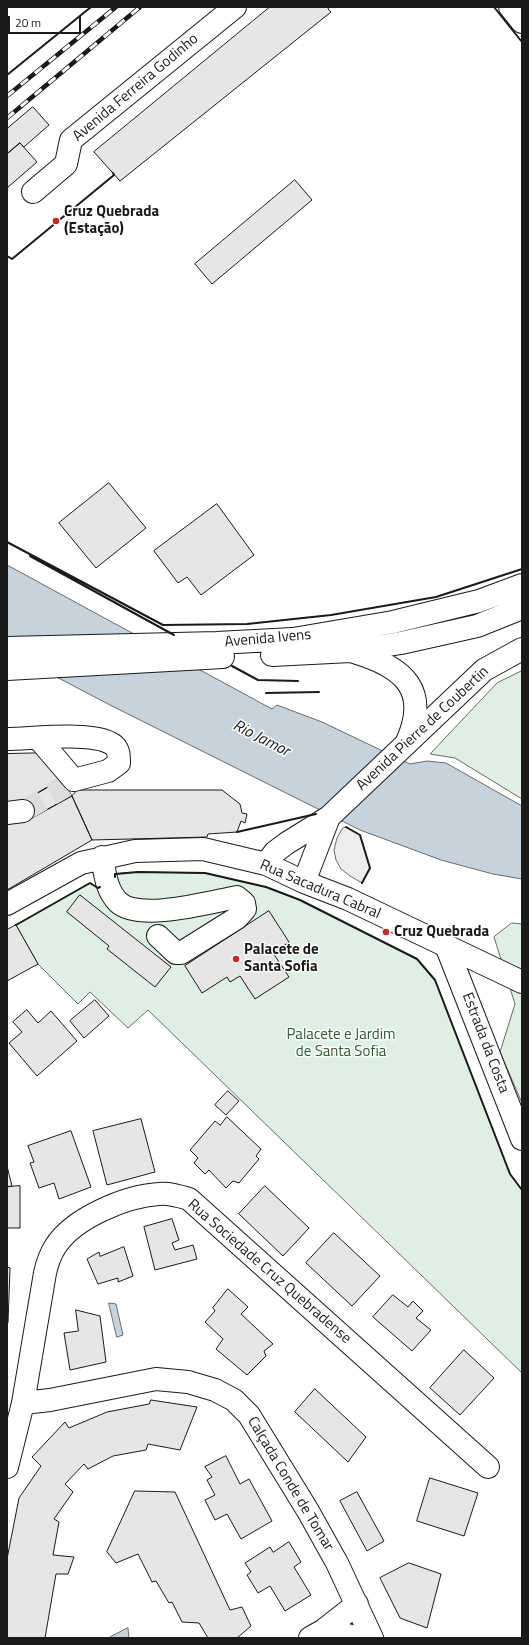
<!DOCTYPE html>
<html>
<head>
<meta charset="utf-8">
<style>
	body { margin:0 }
	#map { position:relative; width:529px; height:1645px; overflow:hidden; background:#fff; font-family:"Titillium Web",sans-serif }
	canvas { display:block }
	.frame { position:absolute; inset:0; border:8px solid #1a1a1a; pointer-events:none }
	.scale { position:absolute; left:8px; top:16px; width:73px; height:18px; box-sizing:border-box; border:2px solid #1a1a1a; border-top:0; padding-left:5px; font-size:12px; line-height:14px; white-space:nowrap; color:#1a1a1a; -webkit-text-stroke:3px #fff; paint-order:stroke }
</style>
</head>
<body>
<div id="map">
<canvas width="529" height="1645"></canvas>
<div class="frame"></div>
<div class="scale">20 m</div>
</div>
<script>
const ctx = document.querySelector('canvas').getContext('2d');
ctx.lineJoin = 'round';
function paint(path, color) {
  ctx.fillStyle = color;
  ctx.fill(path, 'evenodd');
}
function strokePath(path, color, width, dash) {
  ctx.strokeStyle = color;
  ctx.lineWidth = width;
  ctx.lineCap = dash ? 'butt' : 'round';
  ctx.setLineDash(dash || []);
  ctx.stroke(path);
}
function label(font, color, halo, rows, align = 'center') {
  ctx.font = font + ' "Titillium Web",sans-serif';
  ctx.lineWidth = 3;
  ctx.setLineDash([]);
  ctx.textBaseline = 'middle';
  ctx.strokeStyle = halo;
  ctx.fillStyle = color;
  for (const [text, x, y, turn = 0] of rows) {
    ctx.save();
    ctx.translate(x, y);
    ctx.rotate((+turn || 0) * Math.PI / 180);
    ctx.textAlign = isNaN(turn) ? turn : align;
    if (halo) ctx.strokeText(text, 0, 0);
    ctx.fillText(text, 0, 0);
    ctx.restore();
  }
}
const green = new Path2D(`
	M522,671V799L455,758L430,754L497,683Z
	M138,872L205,873L266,887L300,900L417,959L435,980L510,1174L522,1190V1373L148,1010L128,1028L90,992L78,1004L38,964L16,925L90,883L98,888L115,874Z
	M512,923L522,924V1103L500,1052L515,1004L494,937Z`);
paint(green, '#e0efe3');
strokePath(green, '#6a6a6a', 1);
const parking = new Path2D(`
	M346,827L360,835L370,868L362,883L350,876L341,869L336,860L334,850L337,838L342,829Z`);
paint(parking, '#ededed');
strokePath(parking, '#6a6a6a', 1);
const water = new Path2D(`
	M7,565L272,709L277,705L322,722L410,764L427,761L446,763L522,806V879L493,874L441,860L360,830L110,705L7,651Z
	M109,1303L116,1304L123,1335L117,1337Z
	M128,1628L129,1638H109L110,1637Z`);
paint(water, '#c6d2dc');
strokePath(water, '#6a6a6a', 1);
const building = new Path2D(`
	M270,7H329L328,9L331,12L120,181L94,152Z
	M33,107L49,125L24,147L20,143L7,154V129Z
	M20,143L37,162L7,188V154Z
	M295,180L312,200L212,284L195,264Z
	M109,483L146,528L96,568L59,523Z
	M217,504L254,555L201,595L187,577L178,583L154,551Z
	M46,753L62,779L19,804L7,802V754Z
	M62,779L72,796L28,820L19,804Z
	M78,790H222L240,804L242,813L247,814L245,823L241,821L237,832L208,834L207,837L92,840L72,796Z
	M72,796L92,840L7,890V824L24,815L28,820Z
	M80,895L171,967L155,987L107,949L109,946L67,912Z
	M269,911L289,942L273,953L289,977L255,999L240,976L230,982L227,977L202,993L185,966Z
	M16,925L38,964L7,981V930Z
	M95,1000L109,1016L84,1038L70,1021Z
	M27,1010L38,1023L51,1011L77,1041L37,1076L9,1043L22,1032L13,1022Z
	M228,1091L239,1101L226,1115L215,1105Z
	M227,1117L261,1149L256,1156L259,1159L239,1183L233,1181L226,1188L209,1170L205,1174L194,1163L198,1158L190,1150L215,1121L220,1125Z
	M141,1119L155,1172L107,1185L93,1131Z
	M71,1131L91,1187L59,1199L54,1183L39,1188L30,1163L34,1162L28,1146Z
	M7,1166L12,1186L7,1187Z
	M20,1186V1228H7V1187Z
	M265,1186L309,1228L283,1256L239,1214Z
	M172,1219L179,1240L172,1243L175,1250L193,1245L197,1259L155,1270L144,1227Z
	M334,1233L380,1276L352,1306L306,1263Z
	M124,1247L133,1276L118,1282V1278L98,1284L87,1259L99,1252L100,1256Z
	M7,1267L10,1268L8,1323H7Z
	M228,1289L248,1307L241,1314L273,1344L264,1351L266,1356L247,1375L216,1349L223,1339L205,1322L215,1311L213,1308Z
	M393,1295L408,1307L413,1301L423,1311L416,1318L431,1330L412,1351L373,1317Z
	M76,1310L100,1316L106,1362L70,1370L64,1333L78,1331Z
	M464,1350L494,1378L460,1415L430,1388Z
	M315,1389L366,1437L348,1462L295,1412Z
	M151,1400L197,1407L180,1450L148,1444L146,1450L113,1456L88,1469L84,1464L65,1484L73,1492L54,1519L59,1522L53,1555L74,1557L68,1574H56L45,1638H7V1559L19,1498L41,1466L32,1457L65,1422L69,1428L107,1412L149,1404Z
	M226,1456L240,1484L249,1479L272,1521L241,1539L227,1514L215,1520L205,1500L215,1495L207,1480L212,1477L205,1467Z
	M430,1478L478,1493L464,1536L417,1521Z
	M135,1491L175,1492L230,1610L242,1607L251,1626L237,1638H208L199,1623L182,1622L172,1602L169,1603L156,1581L152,1582L138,1554L116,1563L107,1552Z
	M357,1492L384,1541L367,1551L340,1501Z
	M289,1542L301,1562L294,1567L311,1595L285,1611L270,1586L258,1593L247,1575L251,1572L245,1563L270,1547L273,1552Z
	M409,1563L441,1574L427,1628L400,1618L380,1578Z`);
paint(building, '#e6e6e6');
strokePath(building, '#1a1a1a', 1);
strokePath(new Path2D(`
	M23,811L66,786`), '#ddd', 22, [22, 11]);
const minor = new Path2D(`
	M510,7L522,22
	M33,192L66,164L71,140L235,7
	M7,739C31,739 93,731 112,744C119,748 119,756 119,763L108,771L74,780L38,738
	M7,813L23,811
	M102,857C105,873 106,890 118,902C139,922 210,902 237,897L244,903L245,909L237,918L181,953H176L158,936
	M266,864L275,852L287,843L329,817L484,670L522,649
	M304,882L329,817
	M7,904L81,863L135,851L203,849L266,864L304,882L348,899L522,982
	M447,948L522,1139
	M23,1403L50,1400L156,1379L188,1382L215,1390L234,1400L249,1415L308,1511L337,1563L372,1638
	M7,1467L23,1403L45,1273C47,1264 50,1255 55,1247C73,1218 126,1196 159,1194C169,1193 179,1196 189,1199L488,1467
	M324,1630L361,1638
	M310,1638L324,1630L357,1604`);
const major = new Path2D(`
	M7,648L217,643L293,639L393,622L479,601L522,585
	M354,652C404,667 431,690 406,744
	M272,655L351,651L401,643L477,626L522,608
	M7,669L223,657`);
strokePath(minor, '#1a1a1a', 24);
strokePath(major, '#1a1a1a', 24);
strokePath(minor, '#fff', 22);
strokePath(major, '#fff', 22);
const rail = new Path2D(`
	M7,96L116,7
	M7,118L140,7`);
strokePath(rail, '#1a1a1a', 4.5);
strokePath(rail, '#fff', 3, [9]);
strokePath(new Path2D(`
	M494,7L522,42
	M7,75L91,7
	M7,256L12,259L114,175L113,173
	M7,542L163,625L247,624L331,615L436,597L522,569
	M30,556L174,635
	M232,666L258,680L298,681
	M266,693L319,692
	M346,827L360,835L370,868L362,883
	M237,832L316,814
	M115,877V874L138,872L205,873L266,887L300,900L417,959L435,980L510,1174L522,1190
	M16,925L90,883L98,888L100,887`), '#1a1a1a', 2);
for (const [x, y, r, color] of [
	[56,221,4,"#c62828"],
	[386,932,4,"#c62828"],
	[236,959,4,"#c62828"]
]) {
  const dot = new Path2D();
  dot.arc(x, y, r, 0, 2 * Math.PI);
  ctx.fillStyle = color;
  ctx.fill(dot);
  strokePath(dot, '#fff', 1.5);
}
label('15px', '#1a1a1a', '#fff', [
	["Avenida Ferreira Godinho",136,88,-40],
	["Avenida Ivens",268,639,-5],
	["Avenida Pierre de Coubertin",423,729,-43],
	["Rua Sacadura Cabral",320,890,23],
	["Estrada da Costa",485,1043,69],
	["Rua Sociedade Cruz Quebradense",269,1272,41],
	["Calçada Conde de Tomar",290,1484,59]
]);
label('bold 15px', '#1a1a1a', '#fff', [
	["Cruz Quebrada",64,212],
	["(Estação)",64,229],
	["Cruz Quebrada",394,932],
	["Palacete de",244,950],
	["Santa Sofia",244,967]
], 'left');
label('15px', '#2b5a34', '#fff', [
	["Palacete e Jardim",341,1035],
	["de Santa Sofia",341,1052]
]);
label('italic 16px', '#1a1a1a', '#fff', [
	["Rio Jamor",261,739,27]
]);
</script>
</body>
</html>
